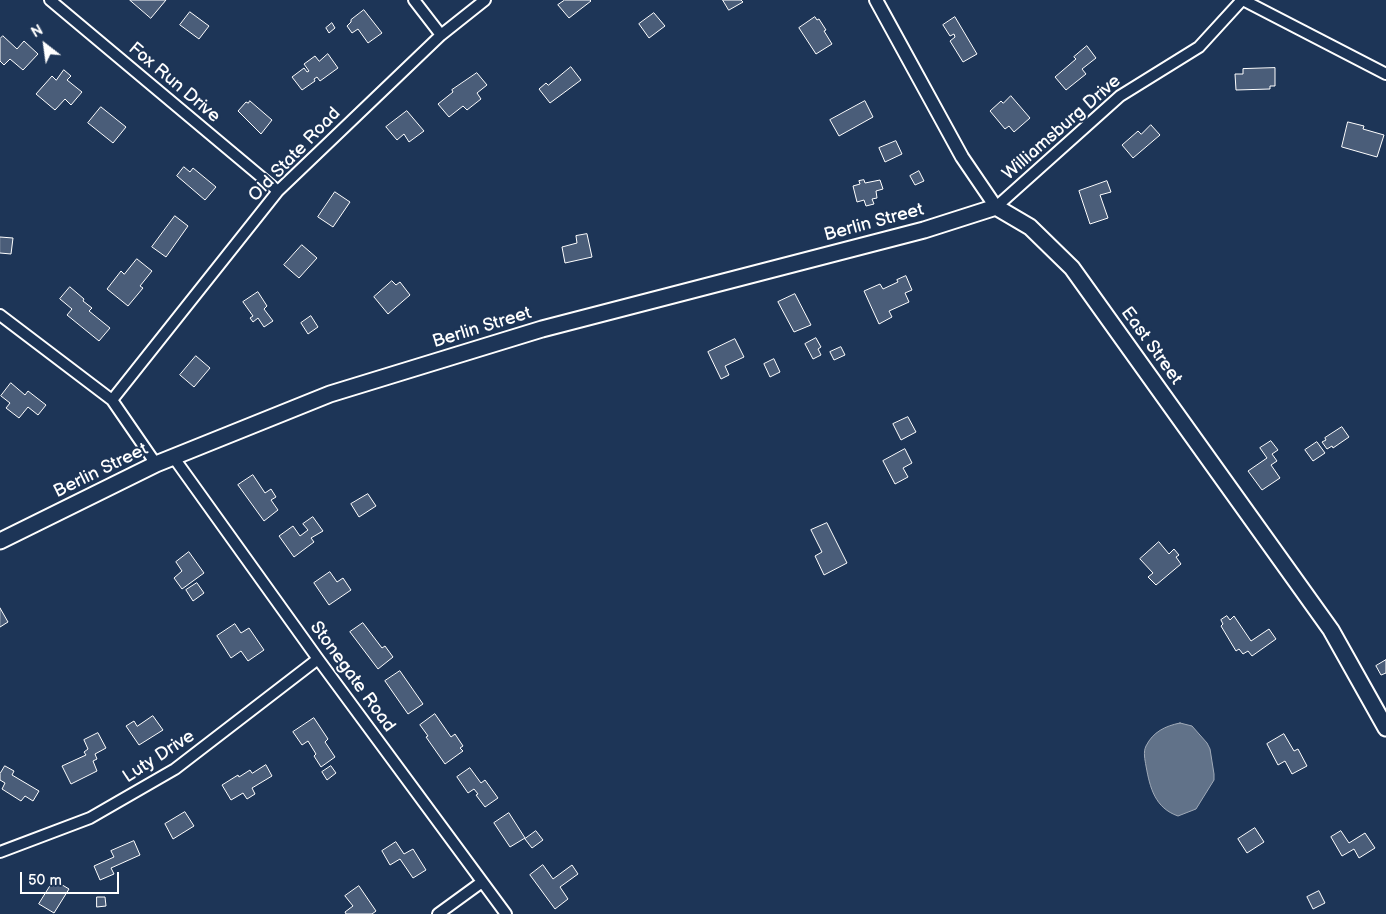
<!DOCTYPE html>
<html>
<head>
<meta charset="utf-8">
<style>
	body { margin:0 }
	#map { position:relative; width:1386px; height:914px; overflow:hidden; background:#1d3557; font-family:"Balsamiq Sans",sans-serif }
	canvas { display:block }
	.north { position:absolute; left:20px; top:20px; width:50px; height:50px; -webkit-text-stroke:4px #1d3557; paint-order:stroke; rotate:330deg; font-size:14px; font-weight:700; line-height:20px; text-align:center; color:#fff }
	.north::after { content:''; display:block; margin:auto; width:18px; height:22px; background:#fff; clip-path:polygon(50% 0,100% 100%,50% 72%,0 100%) }
	.scale { position:absolute; left:20px; top:872px; width:99px; height:22px; box-sizing:border-box; border:2px solid #fff; border-top:0; padding-left:6px; font-size:15px; line-height:18px; white-space:nowrap; color:#fff; -webkit-text-stroke:4px #1d3557; paint-order:stroke }
</style>
</head>
<body>
<div id="map">
<canvas width="1386" height="914"></canvas>
<div class="north">N</div>
<div class="scale">50 m</div>
</div>
<script>
const ctx = document.querySelector('canvas').getContext('2d');
ctx.lineJoin = 'round';
function paint(path, color) {
  ctx.fillStyle = color;
  ctx.fill(path, 'evenodd');
}
function strokePath(path, color, width, dash) {
  ctx.strokeStyle = color;
  ctx.lineWidth = width;
  ctx.lineCap = dash ? 'butt' : 'round';
  ctx.setLineDash(dash || []);
  ctx.stroke(path);
}
function label(font, color, halo, rows, align = 'center') {
  ctx.font = font + ' "Balsamiq Sans",sans-serif';
  ctx.lineWidth = 4;
  ctx.setLineDash([]);
  ctx.textBaseline = 'middle';
  ctx.strokeStyle = halo;
  ctx.fillStyle = color;
  for (const [text, x, y, turn = 0] of rows) {
    ctx.save();
    ctx.translate(x, y);
    ctx.rotate((+turn || 0) * Math.PI / 180);
    ctx.textAlign = isNaN(turn) ? turn : align;
    if (halo) ctx.strokeText(text, 0, 0);
    ctx.fillText(text, 0, 0);
    ctx.restore();
  }
}
const water = new Path2D(`
	M1180,723L1192,726L1207,743L1210,749L1214,774V780L1196,809L1178,816C1155,808 1150,788 1146,766C1145,760 1143,752 1146,746C1153,732 1165,726 1180,723Z`);
paint(water, '#617289');
strokePath(water, '#a0aab8', 1);
const building = new Path2D(`
	M130,0H166L151,18Z
	M565,0H590L591,1L569,18L558,5Z
	M723,0H741L743,2L729,10Z
	M364,10L382,33L368,43L358,29L352,33L347,26L351,22V20Z
	M190,12L209,26L199,39L180,25Z
	M654,13L665,26L649,38L639,24Z
	M815,17L817,20L819,19L826,30L824,31L832,44L816,54L799,28Z
	M955,17L977,54L963,62L950,41L955,37L954,34L950,36L943,25Z
	M332,23L335,28L329,33L326,28Z
	M3,36L17,49L24,41L38,54L23,70L10,59L4,65L0,61V39Z
	M1087,46L1096,58L1082,69L1086,74L1066,90L1055,77L1076,59L1074,57Z
	M328,54L338,68L320,81L317,77L314,79L315,81L302,90L292,77L304,68L307,72L309,71L304,64L315,56L319,61Z
	M571,67L581,80L550,103L539,89L546,83L548,85Z
	M1275,68V86H1270V89L1236,90L1235,74H1243V69Z
	M64,70L71,76L67,80L82,92L71,105L65,99L55,110L36,94L52,76L56,80Z
	M477,73L487,85L477,93L481,99L467,110L463,106L449,117L438,104L453,92L452,90Z
	M1011,96L1030,118L1014,132L1009,126L1005,129L990,111L1001,101L1003,103Z
	M250,101L272,120L261,134L238,111L246,102L248,103Z
	M865,101L873,117L839,136L830,120Z
	M101,107L126,127L113,143L88,123Z
	M407,111L424,131L409,142L404,134L397,140L386,127Z
	M1348,122L1364,126L1363,129L1384,135L1377,157L1342,147Z
	M1151,125L1160,135L1133,158L1122,145L1138,131L1141,134Z
	M896,141L902,154L885,162L879,148Z
	M184,167L190,172L193,168L216,187L205,200L177,176Z
	M919,171L924,181L915,185L910,176Z
	M864,180L865,183L880,180L883,189L876,191L877,198L872,199L874,204L866,206L864,200L857,202L853,186L860,184L859,181Z
	M1107,181L1111,192L1100,195L1108,218L1090,224L1079,191Z
	M335,192L350,202L333,227L318,217Z
	M175,216L188,226L166,257L152,247Z
	M587,234L592,257L565,263L562,247L577,243L576,236Z
	M0,237L13,238L11,254L0,253Z
	M302,245L317,258L299,278L284,265Z
	M137,259L152,271L140,286L143,288L128,306L107,289L121,271L124,274Z
	M906,276L912,290L905,293L909,302L889,311L892,317L879,324L864,291L880,284L883,289L898,282L897,280Z
	M392,281L396,285L400,282L410,295L388,314L374,297Z
	M70,287L84,299L83,301L92,308L89,311L110,328L99,341L67,315L72,309L60,299Z
	M258,292L267,306L264,309L273,321L264,327L258,318L253,322L250,318L253,316L243,302Z
	M795,294L811,325L794,332L778,302Z
	M311,316L318,327L308,334L301,323Z
	M816,338L821,347L818,349L821,355L813,359L805,344Z
	M735,339L744,357L725,366L729,375L721,379L708,352Z
	M841,347L845,355L834,360L830,352Z
	M196,356L210,368L194,387L180,375Z
	M774,359L780,372L770,377L764,364Z
	M11,383L25,395L28,391L46,405L38,415L28,407L19,418L6,408L10,403L1,396Z
	M908,417L916,432L901,440L893,424Z
	M1342,427L1349,437L1333,448L1332,446L1327,449L1322,442L1326,440L1325,438Z
	M1271,441L1278,450L1272,454L1277,461L1271,465L1280,478L1262,490L1248,471L1267,458L1260,448Z
	M1317,442L1325,453L1313,461L1305,450Z
	M905,449L912,463L903,468L908,477L895,484L883,461Z
	M253,475L265,493L271,489L276,497L271,500L278,510L264,521L238,485Z
	M368,494L376,506L359,517L351,504Z
	M313,517L323,531L311,538L314,542L294,557L279,536L293,526L300,536L308,530L303,524Z
	M827,523L847,563L824,575L815,556L822,552L811,530Z
	M1159,542L1169,554L1174,549L1179,555L1176,557L1181,564L1156,585L1148,577L1153,573L1140,559Z
	M189,552L204,573L182,589L174,578L182,571L176,562Z
	M330,572L337,582L343,578L351,590L329,605L314,583Z
	M197,583L204,593L193,601L186,590Z
	M0,608L8,622L0,627Z
	M1227,616L1230,620L1234,616L1251,641L1269,629L1276,639L1252,656L1248,651L1243,654L1239,649L1236,651L1221,626L1223,624L1221,620Z
	M363,623L382,648L385,646L393,657L378,669L350,632Z
	M235,624L241,633L249,628L264,650L248,661L241,651L231,658L217,636Z
	M1386,660V673L1381,675L1376,666Z
	M400,671L423,704L408,714L385,681Z
	M435,714L451,737L455,734L463,746L460,748L463,751L445,764L426,737L428,736L420,725Z
	M153,716L163,730L139,745L126,726L134,721L137,726Z
	M314,718L328,739L325,742L335,757L321,767L314,756L316,754L308,741L302,745L293,732Z
	M98,733L106,748L95,754L97,759L93,761L97,771L71,784L62,766L86,755L84,752L88,749L84,740Z
	M1284,734L1294,751L1298,749L1307,766L1292,774L1285,761L1278,765L1267,744Z
	M266,765L272,776L252,788L255,794L247,799L243,793L231,800L222,785L238,775L239,777L250,770L252,773Z
	M5,766L14,771L12,775L39,791L33,801L25,796L21,801L2,789L5,783L0,780V774Z
	M331,766L336,773L327,780L322,772Z
	M470,768L481,783L485,780L498,798L485,807L476,795L478,794L474,789L468,793L457,777Z
	M185,812L194,826L173,839L165,824Z
	M509,813L525,838L510,847L494,823Z
	M1255,828L1264,842L1247,853L1238,839Z
	M536,831L543,840L532,848L525,839Z
	M1341,831L1349,843L1365,833L1375,848L1359,858L1354,849L1342,856L1331,837Z
	M134,841L140,855L111,868L114,874L100,880L94,866L114,857L111,851Z
	M396,842L404,854L413,849L426,870L413,878L400,859L390,865L382,851Z
	M543,865L553,879L572,865L578,874L560,887L568,899L555,909L530,875Z
	M54,880L69,889L54,913L39,904Z
	M359,886L376,911L372,914H346L345,912L353,906L345,896Z
	M1319,891L1325,903L1313,909L1307,897Z
	M97,897H105L106,906L97,907Z`);
paint(building, '#4a5d79');
strokePath(building, '#fff', 1);
const minor = new Path2D(`
	M50,0L278,191
	M414,0L441,35
	M1243,0L1386,74
	M996,207L1120,96L1199,47L1242,0
	M0,315L112,400L156,464
	M112,400L278,191L441,35L485,0
	M174,458L318,659L506,914
	M0,852L90,818L175,769L318,659
	M438,914L482,882`);
const tertiary = new Path2D(`
	M876,0L962,157L996,207`);
const secondary = new Path2D(`
	M0,541L156,464L330,394L542,329L924,230L996,207L1030,227L1072,268L1331,630L1386,728`);
strokePath(minor, '#fff', 14);
strokePath(tertiary, '#fff', 16);
strokePath(secondary, '#fff', 19);
strokePath(minor, '#1d3557', 10);
strokePath(tertiary, '#1d3557', 12);
strokePath(secondary, '#1d3557', 15);
label('18px', '#fff', '#1d3557', [
	["Fox Run Drive",174,83,40],
	["Williamsburg Drive",1062,128,-41],
	["Old State Road",295,155,-46],
	["Berlin Street",874,223,-15],
	["Berlin Street",482,328,-17],
	["East Street",1151,346,54],
	["Berlin Street",101,471,-26],
	["Stonegate Road",352,677,54],
	["Luty Drive",159,757,-33]
]);
</script>
</body>
</html>
